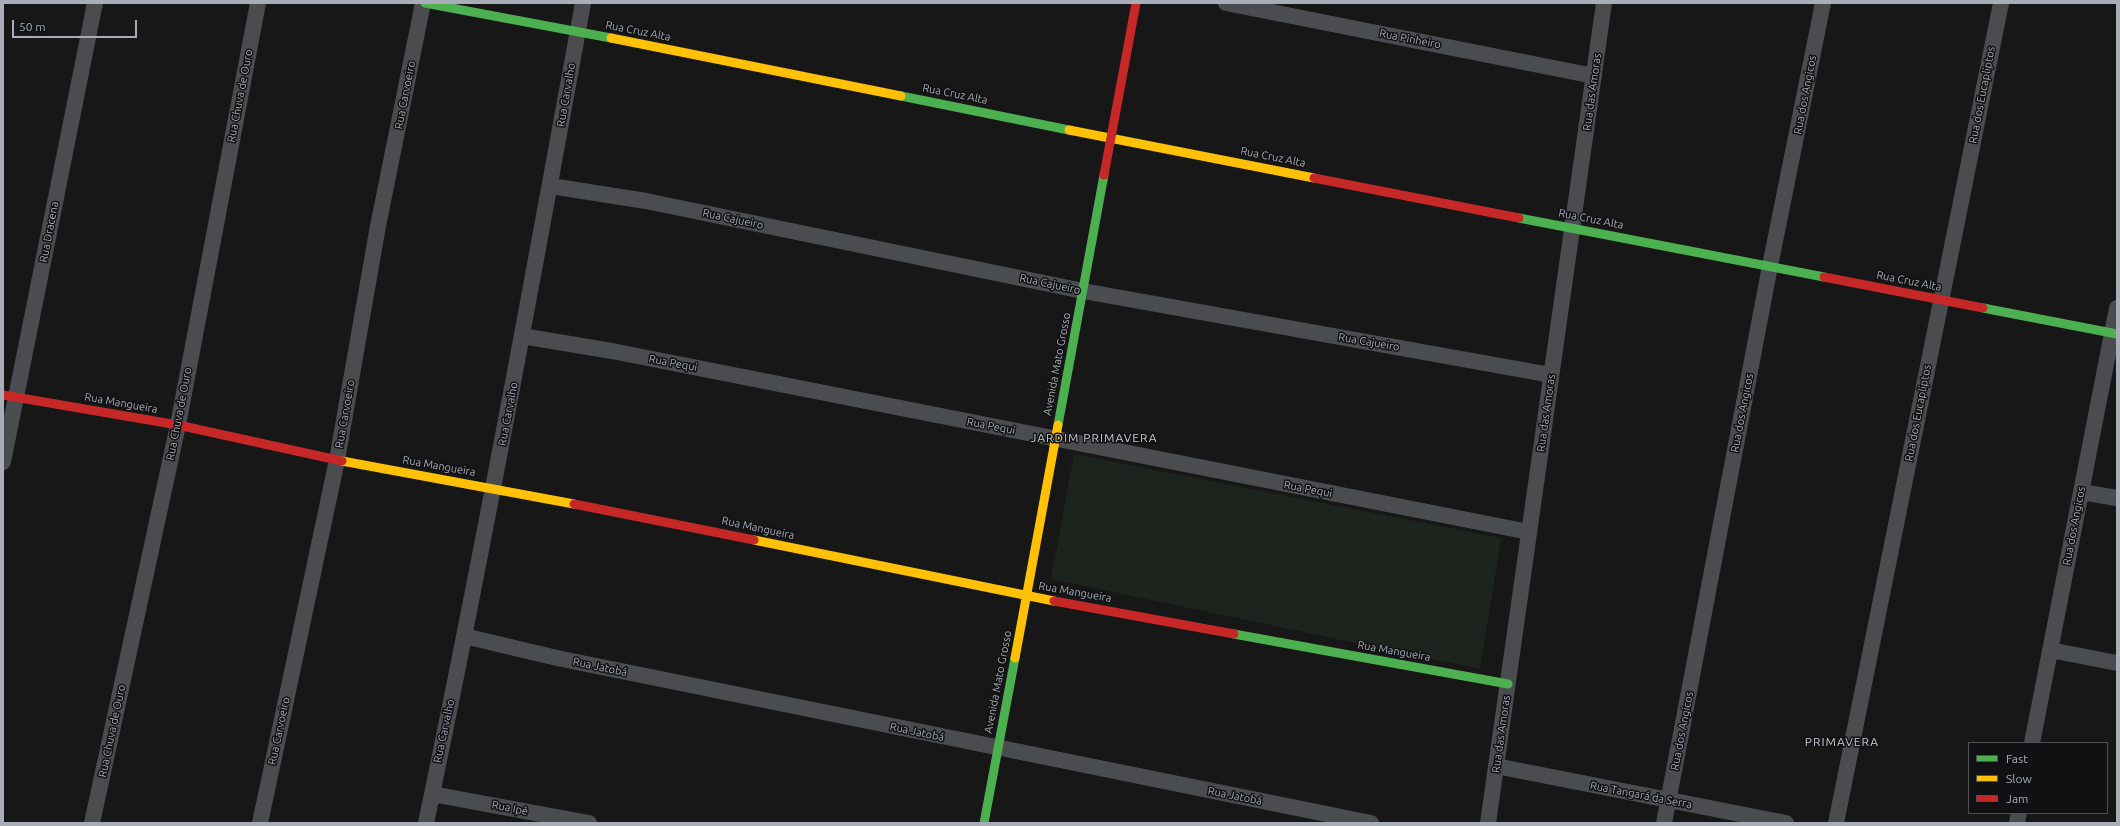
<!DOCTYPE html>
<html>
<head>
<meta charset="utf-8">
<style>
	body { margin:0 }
	#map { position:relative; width:2120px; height:826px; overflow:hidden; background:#171717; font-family:Ubuntu,sans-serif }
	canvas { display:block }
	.frame { position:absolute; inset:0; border:4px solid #a8adb8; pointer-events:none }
	.legend { position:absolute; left:1968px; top:742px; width:140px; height:72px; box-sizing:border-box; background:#111113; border:1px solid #4d4f55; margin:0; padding:5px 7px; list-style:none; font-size:12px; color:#a8adb8 }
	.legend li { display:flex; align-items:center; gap:8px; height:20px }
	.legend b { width:20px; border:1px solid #4d4f55 }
	.scale { position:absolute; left:12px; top:20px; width:125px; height:18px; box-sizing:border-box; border:2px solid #a8adb8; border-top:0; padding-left:5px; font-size:12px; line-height:14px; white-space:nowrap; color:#a8adb8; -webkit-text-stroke:3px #111113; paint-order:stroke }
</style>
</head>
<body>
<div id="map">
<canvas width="2120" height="826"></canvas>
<div class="frame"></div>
<ul class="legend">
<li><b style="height:5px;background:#4caf50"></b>Fast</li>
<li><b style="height:5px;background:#ffc107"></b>Slow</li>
<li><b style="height:5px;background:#c62828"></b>Jam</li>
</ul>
<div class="scale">50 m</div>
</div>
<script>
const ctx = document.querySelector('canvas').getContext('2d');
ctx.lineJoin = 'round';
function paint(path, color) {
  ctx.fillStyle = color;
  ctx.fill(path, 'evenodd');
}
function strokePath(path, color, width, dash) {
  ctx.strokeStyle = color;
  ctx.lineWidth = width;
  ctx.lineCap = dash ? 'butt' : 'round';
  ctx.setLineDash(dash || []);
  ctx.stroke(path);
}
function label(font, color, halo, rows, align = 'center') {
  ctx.font = font + ' Ubuntu,sans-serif';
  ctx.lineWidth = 3;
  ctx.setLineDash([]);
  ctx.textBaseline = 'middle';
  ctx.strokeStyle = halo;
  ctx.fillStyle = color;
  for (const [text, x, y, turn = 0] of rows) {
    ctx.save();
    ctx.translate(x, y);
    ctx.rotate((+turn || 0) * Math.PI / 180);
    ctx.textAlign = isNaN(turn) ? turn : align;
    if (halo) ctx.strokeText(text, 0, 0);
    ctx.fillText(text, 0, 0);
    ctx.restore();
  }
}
paint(new Path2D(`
	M1074,454L1501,538L1480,669L1051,579Z`), '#1d241e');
strokePath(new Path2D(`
	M1226,3L1594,76
	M551,186L646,201L1083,291L1551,375
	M522,336L612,351L1529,532
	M3,462L95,3
	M2081,492L2117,498
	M464,636L557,658L1371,823
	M2050,650L2117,663
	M2032,743L2117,308
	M1496,766L1786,823
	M432,794L589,823
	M92,823L178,425L258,3
	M260,823L337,460L378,226L423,3
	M426,823C483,551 533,277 583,3
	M1488,823L1604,3
	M1664,823L1770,266L1823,3
	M1836,823L2001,3
	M2017,823L2019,813`), '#4b4c50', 16);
strokePath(new Path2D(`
	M425,3L611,38
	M901,96L1069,130
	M1519,218L1824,277
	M1983,308L2117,334
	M1058,425L1104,175
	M1234,634L1508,684
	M984,823L1015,658`), '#4caf50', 9);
strokePath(new Path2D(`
	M611,38L901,96
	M1069,130L1314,178
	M342,461L574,504
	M754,540L1054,601
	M1015,658L1058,425`), '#ffc107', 9);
strokePath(new Path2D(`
	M1104,175L1136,3
	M1314,178L1519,218
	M1824,277L1983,308
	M3,395L178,425L342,461
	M574,504L754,540
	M1054,601L1234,634`), '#c62828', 9);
label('11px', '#a8adb8', '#111113', [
	["Rua Cruz Alta",638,31,11],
	["Rua Pinheiro",1410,39,11],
	["Rua das Amoras",1592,92,-82],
	["Rua Cruz Alta",955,94,11],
	["Rua Carvoeiro",405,95,-79],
	["Rua Carvalho",566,95,-80],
	["Rua dos Angicos",1805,95,-79],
	["Rua dos Eucapliptos",1982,95,-79],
	["Rua Chuva de Ouro",240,96,-79],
	["Rua Cruz Alta",1273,157,11],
	["Rua Cajueiro",733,219,12],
	["Rua Cruz Alta",1591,219,11],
	["Rua Dracena",49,232,-79],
	["Rua Cruz Alta",1909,281,11],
	["Rua Cajueiro",1050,284,12],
	["Rua Cajueiro",1369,342,10],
	["Rua Pequi",673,363,11],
	["Avenida Mato Grosso",1057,364,-79],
	["Rua Mangueira",121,403,10],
	["Rua das Amoras",1546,413,-82],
	["Rua dos Angicos",1742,413,-79],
	["Rua dos Eucapliptos",1918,413,-79],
	["Rua Chuva de Ouro",179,414,-79],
	["Rua Carvoeiro",345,414,-80],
	["Rua Carvalho",508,414,-79],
	["Rua Pequi",991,426,11],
	["Rua Mangueira",439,466,10],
	["Rua Pequi",1308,489,11],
	["Rua dos Angicos",2074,526,-79],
	["Rua Mangueira",758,528,12],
	["Rua Mangueira",1075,592,10],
	["Rua Mangueira",1394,651,10],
	["Rua Jatobá",600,667,12],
	["Avenida Mato Grosso",998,682,-79],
	["Rua Chuva de Ouro",112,731,-78],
	["Rua Carvoeiro",279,731,-78],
	["Rua Carvalho",444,731,-78],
	["Rua dos Angicos",1682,731,-79],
	["Rua Jatobá",917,732,12],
	["Rua das Amoras",1501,734,-82],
	["Rua Tangará da Serra",1641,795,11],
	["Rua Jatobá",1235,796,11],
	["Rua Ipê",510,808,11]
]);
ctx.letterSpacing = '1px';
label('12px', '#c9ccd4', '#111113', [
	["JARDIM PRIMAVERA",1094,438],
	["PRIMAVERA",1842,742]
]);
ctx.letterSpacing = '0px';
</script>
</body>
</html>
